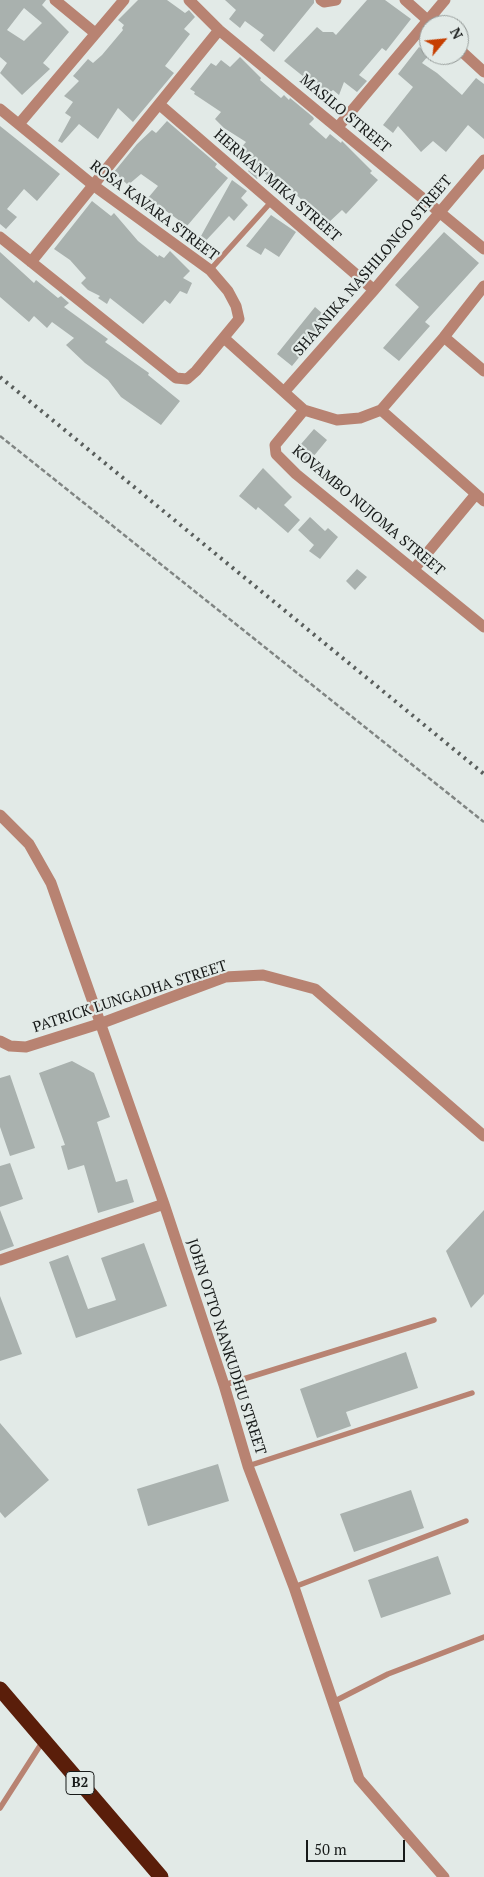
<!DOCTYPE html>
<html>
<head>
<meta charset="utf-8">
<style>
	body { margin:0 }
	#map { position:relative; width:484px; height:1877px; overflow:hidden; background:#e2eae7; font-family:"PT Serif",serif }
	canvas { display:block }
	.north { position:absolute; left:419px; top:15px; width:50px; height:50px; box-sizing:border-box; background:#e2eae7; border:1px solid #919795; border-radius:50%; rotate:62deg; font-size:14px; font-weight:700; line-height:20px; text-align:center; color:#171a19 }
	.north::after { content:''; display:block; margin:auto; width:18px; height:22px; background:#c63f01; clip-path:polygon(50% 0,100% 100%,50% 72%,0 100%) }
	.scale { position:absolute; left:306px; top:1840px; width:99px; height:22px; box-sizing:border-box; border:2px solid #171a19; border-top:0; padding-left:6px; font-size:15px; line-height:18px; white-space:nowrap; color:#171a19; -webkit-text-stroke:4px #e2eae7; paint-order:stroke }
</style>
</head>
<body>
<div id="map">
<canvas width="484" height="1877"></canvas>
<div class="north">N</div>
<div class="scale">50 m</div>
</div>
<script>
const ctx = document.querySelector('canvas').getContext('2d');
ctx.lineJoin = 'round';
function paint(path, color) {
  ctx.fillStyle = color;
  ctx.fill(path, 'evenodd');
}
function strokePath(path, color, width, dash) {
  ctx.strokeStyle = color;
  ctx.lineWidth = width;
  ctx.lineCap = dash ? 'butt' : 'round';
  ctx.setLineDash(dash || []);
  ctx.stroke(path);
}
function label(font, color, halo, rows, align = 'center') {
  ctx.font = font + ' "PT Serif",serif';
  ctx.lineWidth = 4.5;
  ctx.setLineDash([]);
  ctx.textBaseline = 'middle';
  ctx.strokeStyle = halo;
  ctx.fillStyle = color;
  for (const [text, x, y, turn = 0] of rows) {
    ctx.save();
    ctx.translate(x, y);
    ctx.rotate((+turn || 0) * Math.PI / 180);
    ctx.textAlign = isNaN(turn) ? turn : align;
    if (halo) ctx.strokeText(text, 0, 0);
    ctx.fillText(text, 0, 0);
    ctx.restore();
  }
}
paint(new Path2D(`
	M0,0H46L42,5L69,32L43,63L50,69L22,95L0,73L7,63L0,57ZM24,8L42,23L24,41L7,30Z
	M138,0H167L185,13L189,10L195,17L184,29L190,34L165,66L174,73L133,122L118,108L98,139L79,124L62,143L58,141L71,117L65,113L73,102L64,96L79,81L73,76L88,59L93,63L102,55L123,30L122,28L124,25L118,20Z
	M225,0H314V3L274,52L260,40L264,35L245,21L240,28L229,19L236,10Z
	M367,0H385L411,19L386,51L382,48L359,75L367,81L357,92L344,82L339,95L333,90L328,94L312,78L309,81L284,61L317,27L323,32H333L336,35Z
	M419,47L429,55L422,63L437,73L462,95L476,78L484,84V139L468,125L446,152L433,141L421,152L398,126L393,133L383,125L413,87L398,74Z
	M240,57L261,78L260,80L281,98L284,95L289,100L290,98L313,117L314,119L309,124L326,139L330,134L341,143L342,141L372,171L370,173L378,180L346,214L342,210L327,224L284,183L281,187L263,172L257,179L248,171L255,163L239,150L246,142L224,128L215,119L221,112L194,94L195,92L190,89L211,63L216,66L221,60L230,67Z
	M167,121L217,164L215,167L228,178L187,226L148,198L158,186L141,174L128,185L114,172L137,144L152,130L156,133L158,131Z
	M0,126L60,174L37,201L24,189L7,209L17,217L6,229L0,224Z
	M232,180L247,191L241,198L248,205L234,221L229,216L199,248L196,245Z
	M92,201L111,216L114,213L138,241L158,257L159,255L164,258L170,251L190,271L183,278L192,283L187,294L180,291L170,304L165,300L143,324L110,298L107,304L98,298L100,296L88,290L81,283L86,278L70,260L54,249Z
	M271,215L296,232L279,257L265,248L261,255L246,246Z
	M444,232L479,263L425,322L430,326L399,361L383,348L419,307L395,285Z
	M0,252L34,283L36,280L58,298L61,296L69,303L64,307L108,339L105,342L149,373L148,375L180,401L161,425L121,397L108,380L85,363L66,345L74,338L52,322L47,328L34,316L29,322L0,297Z
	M315,307L330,320L292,366L277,354Z
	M314,429L327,440L308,463L295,451Z
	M263,468L292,497L284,505L300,520L288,533L258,507L256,510L239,496Z
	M310,517L325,531L328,528L338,537L320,559L309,551L314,545L298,530Z
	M357,569L367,577L355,590L346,581Z
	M72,1061L94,1073L110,1117L97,1122L116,1182L127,1179L134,1202L98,1213L84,1165L68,1170L61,1146L65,1145L39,1073Z
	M10,1075L35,1148L10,1156L0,1127V1078Z
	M10,1163L23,1199L0,1207V1166Z
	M0,1210L14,1246L0,1251Z
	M484,1210V1294L471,1308L446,1251Z
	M144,1243L167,1306L76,1338L49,1262L68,1255L88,1309L116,1300L101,1258Z
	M0,1296L22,1354L0,1361Z
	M406,1352L418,1388L346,1412L351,1426L317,1438L300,1389Z
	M0,1423L49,1480L5,1518L0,1512Z
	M218,1464L229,1501L148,1526L137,1489Z
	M411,1490L424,1528L354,1552L340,1514Z
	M438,1556L451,1594L381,1618L368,1580Z`), '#a9b1ae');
strokePath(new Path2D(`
	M0,436L484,822`), '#808583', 2.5, [5, 2.5]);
strokePath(new Path2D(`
	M210,270L272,201
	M224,1385L434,1320
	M248,1466L472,1393
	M294,1587L466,1521
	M333,1702L388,1674L484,1637
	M0,1808L43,1741`), '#b88372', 5.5);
strokePath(new Path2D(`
	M55,0L95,33
	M189,0L219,30L484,249
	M321,0L324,2L336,0
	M405,0L433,25
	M459,49L484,72
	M160,105L374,290
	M0,109L93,185L210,270L228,291L236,306L239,319L196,371L187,379L176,378L0,237
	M19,124L124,0
	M338,127L445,0
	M31,262L219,30
	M444,337L484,371
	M224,338L304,410L337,420L360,418L381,410L444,337L484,286
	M284,392L374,290L484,160
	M304,410L275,445L276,454L296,474L484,627
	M381,410L484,501
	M414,569L476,494
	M0,815L29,844L51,883L164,1204L224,1385L248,1466L294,1587L359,1779L444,1877
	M0,1041L10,1046L26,1047L102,1023L225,977L263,975L315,989L484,1136
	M0,1260L164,1204`), '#b88372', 11);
strokePath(new Path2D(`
	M0,1689L161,1877`), '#5a1e0a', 15);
strokePath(new Path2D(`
	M0,377L484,774`), '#595e5c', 4, [2.5, 5]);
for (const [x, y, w] of [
	[80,1783,28]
]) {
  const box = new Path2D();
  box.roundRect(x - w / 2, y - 11.5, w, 23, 4);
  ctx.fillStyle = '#e2eae7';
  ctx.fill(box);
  strokePath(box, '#171a19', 1);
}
label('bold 14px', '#171a19', null, [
	["B2",80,1783]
]);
label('15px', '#171a19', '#e2eae7', [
	["MASILO STREET",345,114,40],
	["HERMAN MIKA STREET",277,186,41],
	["ROSA KAVARA STREET",154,211,37],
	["SHAANIKA NASHILONGO STREET",373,266,-49],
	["KOVAMBO NUJOMA STREET",368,511,40],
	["PATRICK LUNGADHA STREET",130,997,-18],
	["JOHN OTTO NANKUDHU STREET",226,1347,72]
]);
</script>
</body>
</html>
